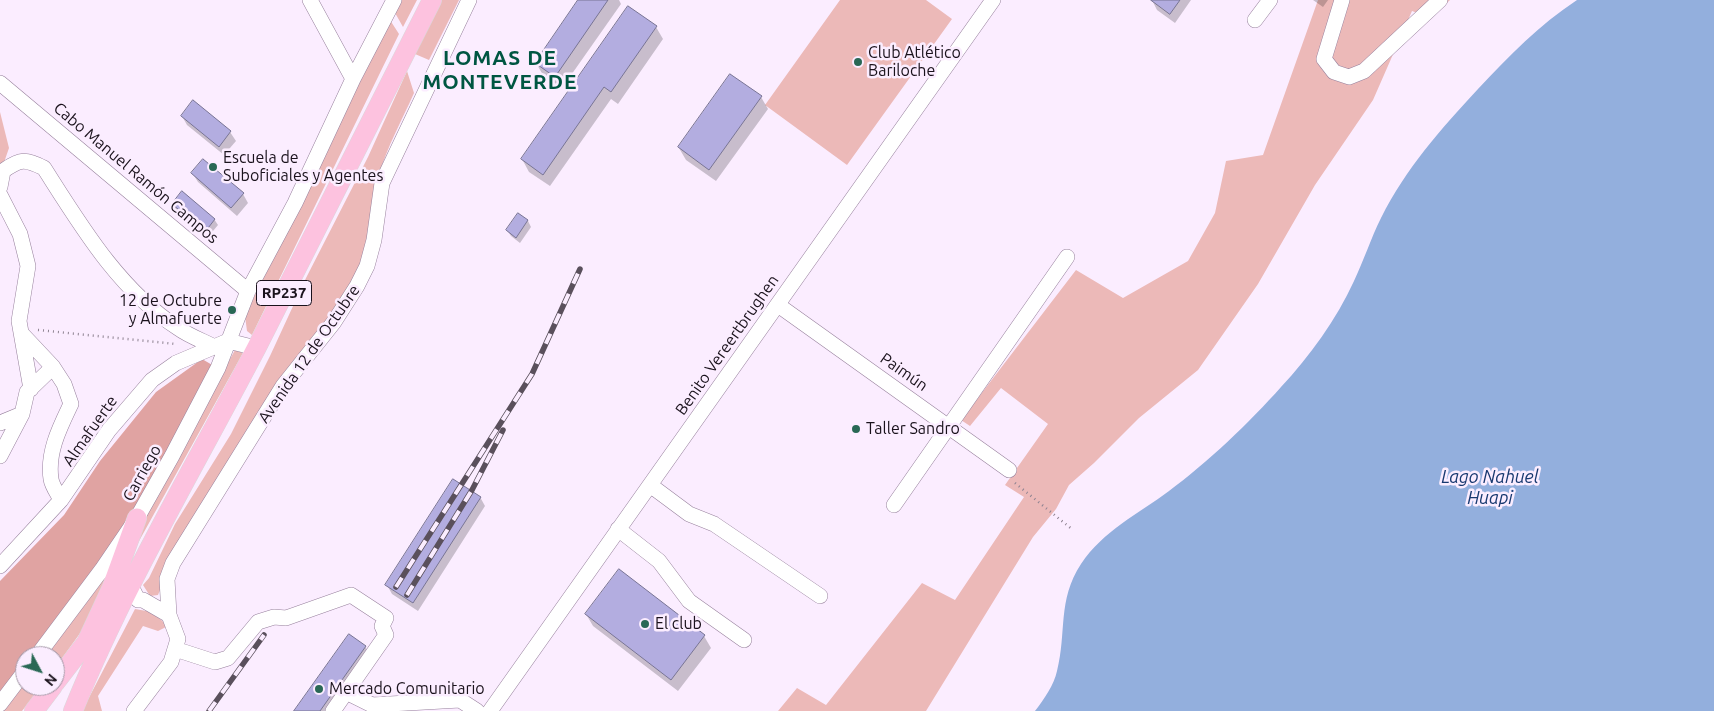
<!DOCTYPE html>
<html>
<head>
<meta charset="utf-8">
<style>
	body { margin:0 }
	#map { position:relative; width:1714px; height:711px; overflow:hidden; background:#fbedff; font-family:Ubuntu,sans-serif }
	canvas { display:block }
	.north { position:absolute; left:15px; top:646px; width:50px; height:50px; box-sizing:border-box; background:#fbedff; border:1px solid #a195a4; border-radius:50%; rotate:130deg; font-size:14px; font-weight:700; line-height:20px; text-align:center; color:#1a121c }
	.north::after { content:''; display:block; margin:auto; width:18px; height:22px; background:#296855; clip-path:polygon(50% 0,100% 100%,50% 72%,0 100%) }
</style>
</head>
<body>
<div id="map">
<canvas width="1714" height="711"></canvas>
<div class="north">N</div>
</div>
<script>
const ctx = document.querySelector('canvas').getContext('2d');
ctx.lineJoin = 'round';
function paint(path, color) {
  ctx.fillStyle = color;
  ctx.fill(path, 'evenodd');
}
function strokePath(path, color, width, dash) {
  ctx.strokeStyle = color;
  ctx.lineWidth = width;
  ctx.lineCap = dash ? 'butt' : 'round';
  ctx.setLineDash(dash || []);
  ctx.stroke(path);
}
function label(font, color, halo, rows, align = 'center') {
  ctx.font = font + ' Ubuntu,sans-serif';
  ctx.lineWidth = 5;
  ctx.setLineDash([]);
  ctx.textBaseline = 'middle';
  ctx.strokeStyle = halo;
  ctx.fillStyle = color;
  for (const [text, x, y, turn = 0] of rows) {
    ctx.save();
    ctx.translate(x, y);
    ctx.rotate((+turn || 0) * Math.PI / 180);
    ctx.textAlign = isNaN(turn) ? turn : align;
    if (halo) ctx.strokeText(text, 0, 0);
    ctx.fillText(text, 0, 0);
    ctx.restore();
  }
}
paint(new Path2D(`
	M400,0H417L403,27L394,11Z
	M441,0H459L429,60L415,54Z
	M840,0H926L952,19L847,165L765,105Z
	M1318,0H1450L1431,18L1412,11L1373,100L1315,185L1258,284L1198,370L1139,418L1094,463L1069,485L1056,509L1033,537L926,711H778L797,688L826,705L922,583L955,600L1024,497L1005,485L1048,424L1001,388L970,426L961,420L1076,270L1123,298L1188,261L1215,213L1226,161L1263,155Z
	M390,20L399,34L252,335L247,331L245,316L345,108Z
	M407,71L414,93C402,120 387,147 379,175C370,209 369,244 358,278L255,420L163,568L160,590L158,595L150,596L143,585L149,578L175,524L231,434L270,356L306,278L368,157Z
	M0,112L9,148L0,174Z
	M235,350L243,353L123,570L142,517Z
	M123,547L86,625L55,668V656H40Z
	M135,609L152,612L168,626L158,631L143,626L98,696L102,711H82Z
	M25,676V686H42L22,711H0Z`), '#ecb9b8');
paint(new Path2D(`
	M202,359L214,366L130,521L31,656H25V665L0,699V581L64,515L100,461L156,392Z`), '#e0a3a2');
paint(new Path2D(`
	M1577,0H1714V711H1035C1044,699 1054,685 1057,671C1067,632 1057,601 1081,564C1103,531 1138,514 1169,491C1207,463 1250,422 1281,387C1310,356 1336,320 1354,281C1364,260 1371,238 1381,218C1406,168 1441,129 1478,89C1509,56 1539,25 1577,0Z`), '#93afdd');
paint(new Path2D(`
	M580,0H619L621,4L562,88L543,75L536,63Z
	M1152,0H1191L1175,23L1157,10Z
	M1313,0H1328L1323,7Z
	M628,7L656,27L663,39L618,104L611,99L550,186L529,172L522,159Z
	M761,97L768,109L716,181L686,160L679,148Z
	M182,116L230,132L236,141L224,155L187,125Z
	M193,174L243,194L248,203L237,216L198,182Z
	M173,205L214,219L218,225L208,237L176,210Z
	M518,214L528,221L531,227L520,243L511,236L507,230Z
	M480,497L485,506L418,611L392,594L387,585Z
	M586,614L704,636L711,648L678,691L593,626Z
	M365,646L372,659L335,711H296Z`), '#0003');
const building = new Path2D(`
	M578,0H608L555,77L535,63Z
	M1151,0H1180L1170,14Z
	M628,6L657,26L611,92L604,87L543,175L521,159Z
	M730,74L762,96L709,170L678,147Z
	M193,100L231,131L219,147L181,116Z
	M203,159L244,193L231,208L191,173Z
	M182,191L215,219L205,232L172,204Z
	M518,213L528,220L516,238L506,230Z
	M453,479L481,497L413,603L385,585Z
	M619,569L705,635L671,680L585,614Z
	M349,634L366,646L320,711H294Z`);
paint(building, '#b3ade0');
strokePath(building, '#787494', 1);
const minor = new Path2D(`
	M310,0L353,79
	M1342,0L1324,59L1334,72L1349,77L1364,71L1440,0
	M1255,20L1270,0
	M0,83L248,291
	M0,187L3,171C21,158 25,159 44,168C81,226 119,290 178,328C189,336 203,341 215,347
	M0,195L20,234L28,266L19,321L31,389
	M778,305L1009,470
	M21,333L53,367
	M228,341L256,348
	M0,423L22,414
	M0,456L22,414L27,392L53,367L64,384L71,404C60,427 47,452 51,479C52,486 58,494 61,500
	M650,485L689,514L714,524L820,596
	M894,505L1067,257
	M618,529L659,561L689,601L744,640
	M0,566L61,500L109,430L152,380L176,363L228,341
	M130,584L138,600H143L169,615L178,639L171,662L134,711
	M169,615L167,579L173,563L283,386L334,322L357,286L367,266L374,240L382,183L469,0
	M175,649L215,662L228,658L258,622L274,617L286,618L351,595L386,618L382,626L386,635L333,711
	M37,656L103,568L137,518L172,456L218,368L248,291L295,203L353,79L394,0
	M346,692L372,705L460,700L477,711
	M0,704L25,671
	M490,711L993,0`);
const major = new Path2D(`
	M87,641L112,587L137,518
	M55,683L95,631
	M34,711L53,686
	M73,711C124,585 194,468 257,347C316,232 373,115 432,0`);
strokePath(minor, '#97819d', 16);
strokePath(major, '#dad9db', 20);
strokePath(new Path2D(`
	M38,330L176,344
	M1015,483L1073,530`), '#8e8391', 2.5, [1, 4]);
strokePath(minor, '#fff', 15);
strokePath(major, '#fdc2df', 19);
const rail = new Path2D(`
	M396,587L532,374L580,269
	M407,595L472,490L503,430
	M209,711L264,635`);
strokePath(rail, '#5a505c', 5.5);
strokePath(rail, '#fbedff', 4, [11]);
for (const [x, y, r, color] of [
	[858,62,5,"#296855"],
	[213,167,5,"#296855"],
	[232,310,5,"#296855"],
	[856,429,5,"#296855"],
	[645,624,5,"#296855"],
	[319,689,5,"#296855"]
]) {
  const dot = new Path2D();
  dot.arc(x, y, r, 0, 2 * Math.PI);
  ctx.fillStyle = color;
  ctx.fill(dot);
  strokePath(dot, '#fbedff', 2);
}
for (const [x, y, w] of [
	[284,293,55]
]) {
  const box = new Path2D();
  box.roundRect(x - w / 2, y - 12.5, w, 25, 4);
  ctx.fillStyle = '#fbedff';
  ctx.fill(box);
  strokePath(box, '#1a121c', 1);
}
label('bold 15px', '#1a121c', null, [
	["RP237",284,293]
]);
label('16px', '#1a121c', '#fbedff', [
	["Club Atlético",868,53],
	["Bariloche",868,71],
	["Escuela de",223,158],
	["Suboficiales y Agentes",223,176],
	["12 de Octubre",222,301,"right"],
	["y Almafuerte",222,319,"right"],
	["Taller Sandro",866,429],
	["El club",655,624],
	["Mercado Comunitario",329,689]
], 'left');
label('16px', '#1a121c', '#fbedff', [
	["Cabo Manuel Ramón Campos",136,173,40],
	["Benito Vereertbrughen",727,345,-55],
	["Avenida 12 de Octubre",309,354,-55],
	["Paimún",904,372,35],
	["Almafuerte",90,431,-55],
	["Carriego",142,473,-61]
]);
label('italic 18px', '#183970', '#fbedff', [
	["Lago Nahuel",1490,477],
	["Huapi",1490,498]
]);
ctx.letterSpacing = '1px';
label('bold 21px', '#005642', '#fbedff', [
	["LOMAS DE",500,58],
	["MONTEVERDE",500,82]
]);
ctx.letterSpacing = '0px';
</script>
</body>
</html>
